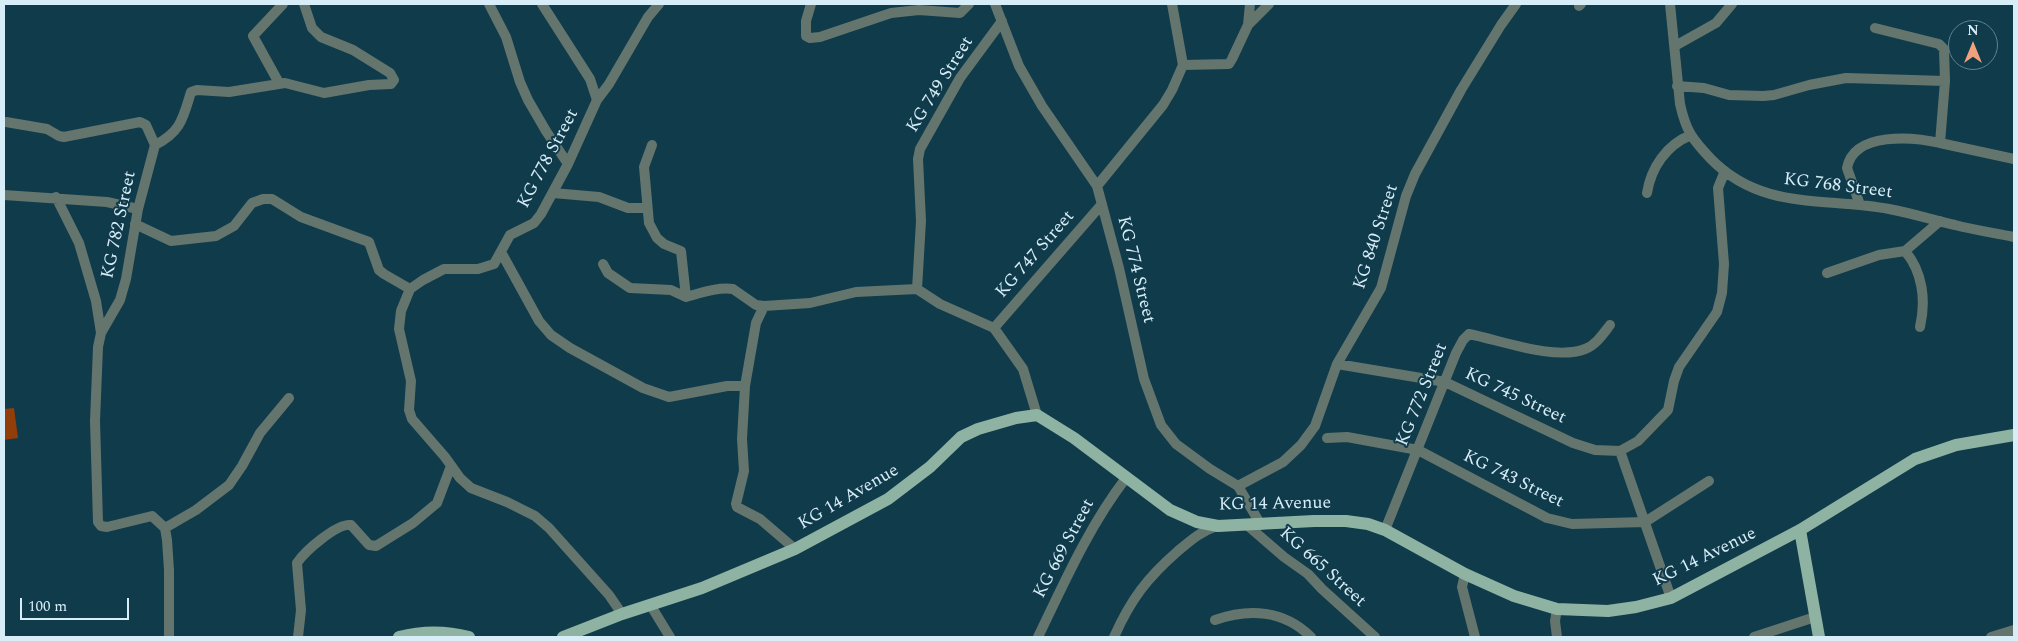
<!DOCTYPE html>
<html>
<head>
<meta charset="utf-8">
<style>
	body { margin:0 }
	#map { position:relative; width:2018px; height:641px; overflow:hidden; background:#103b4b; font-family:Spectral,serif }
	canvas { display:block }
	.frame { position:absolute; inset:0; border:5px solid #d7edf7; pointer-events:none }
	.north { position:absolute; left:1948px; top:20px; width:50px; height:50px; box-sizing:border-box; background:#103b4b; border:1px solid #608290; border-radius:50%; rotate:0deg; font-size:14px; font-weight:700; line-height:20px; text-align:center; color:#d7edf7 }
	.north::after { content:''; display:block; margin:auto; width:18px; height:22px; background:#f1a17c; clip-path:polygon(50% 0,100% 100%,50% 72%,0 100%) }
	.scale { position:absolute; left:20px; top:598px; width:109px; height:22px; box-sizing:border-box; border:2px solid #d7edf7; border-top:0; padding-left:6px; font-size:15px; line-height:18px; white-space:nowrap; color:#d7edf7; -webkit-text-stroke:4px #103b4b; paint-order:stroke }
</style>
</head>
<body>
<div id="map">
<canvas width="2018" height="641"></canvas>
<div class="frame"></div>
<div class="north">N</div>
<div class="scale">100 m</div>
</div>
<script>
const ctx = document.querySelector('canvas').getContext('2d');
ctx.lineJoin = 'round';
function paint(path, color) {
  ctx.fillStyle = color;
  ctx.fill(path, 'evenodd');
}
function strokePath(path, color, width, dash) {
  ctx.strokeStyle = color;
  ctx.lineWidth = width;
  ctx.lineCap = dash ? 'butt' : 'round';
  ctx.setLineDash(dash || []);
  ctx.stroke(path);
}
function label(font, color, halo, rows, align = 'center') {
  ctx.font = font + ' Spectral,serif';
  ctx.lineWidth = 4;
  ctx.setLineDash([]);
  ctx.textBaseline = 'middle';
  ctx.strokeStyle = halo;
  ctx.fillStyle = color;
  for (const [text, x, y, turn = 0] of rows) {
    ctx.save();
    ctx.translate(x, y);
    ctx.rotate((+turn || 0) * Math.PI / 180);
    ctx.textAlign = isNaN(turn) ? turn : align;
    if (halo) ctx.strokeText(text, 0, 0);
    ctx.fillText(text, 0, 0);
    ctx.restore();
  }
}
paint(new Path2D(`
	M14,408L18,438L4,440V409Z`), '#913e0b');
strokePath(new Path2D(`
	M489,4L506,37L520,82L528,100L546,131L568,164
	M542,4L590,79L597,100
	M811,4L806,21V36L810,38L820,37L891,13L919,10L960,13L969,4
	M995,4L1019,66L1042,106L1097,186L1119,268L1144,379L1161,425L1176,444L1210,469L1238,486L1261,525
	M1670,4L1680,104C1686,131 1692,139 1711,159C1762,211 1824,197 1889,209C1911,213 1933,220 1955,225C1974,230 1995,233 2014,237
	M1579,6L1581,4
	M1248,25L1250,4
	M1875,28L1939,44L1944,49L1945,81L1940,143L2014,159
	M1675,46L1716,23L1732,4
	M1183,65L1229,64L1232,59L1248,25L1269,4
	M279,83L253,36L283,4
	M1677,86L1704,88L1729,95L1763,96L1774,95L1809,85L1846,78L1945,81
	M6,122L47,129L59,136L64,137L140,122L146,125L155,145
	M652,145L644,167L649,223L657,238L664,244L681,251L686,297C701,293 717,287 733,289L756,305L764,306
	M1097,186L1163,105L1172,90L1183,65L1172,4
	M553,193L599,197L628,208H647
	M1647,193C1651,168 1666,145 1691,135
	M4,195L107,202L138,209
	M56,197L79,243L96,301L101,333
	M1860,205L1847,168C1854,131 1914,137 1940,143
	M135,224L171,241L216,236L234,226L252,203L263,199H272L301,217L369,242L379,270L384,274L410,289
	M1905,251C1923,272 1926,301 1920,327
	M501,252L539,321L551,335L570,348L643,388L669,397L727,386H745
	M603,264L608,273L630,288L671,290L686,297
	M1827,273L1879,255L1905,251L1940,221
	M917,289L921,221L918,159L920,149L960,78L1002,21
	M994,328L1102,204
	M1337,364L1445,382L1573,443L1595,450L1620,451
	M1327,438L1347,437L1418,450L1547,518L1572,524L1645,522L1709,481
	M1620,451L1638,441L1668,410L1674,381L1679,367L1717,312L1722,293L1724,264L1718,188L1725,171
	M1620,451L1671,598
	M1238,486L1283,462L1301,445L1315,426L1337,364L1381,288L1406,196L1415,174L1461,90L1501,25L1516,4
	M1247,525L1284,557L1308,574L1322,589L1375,637
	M165,528L196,510L229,485L242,466L260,433L289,398
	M1385,530L1456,353L1463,340L1469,334C1500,340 1555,361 1585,349C1596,345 1603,334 1610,325
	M795,549L760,519L737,507L736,504L744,471L742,439L745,386L756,323L764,306L810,303L856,292L917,289L940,304L994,328L1023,369L1037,415
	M1465,574L1462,587L1475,637
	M651,606L670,637
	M1557,609L1555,621L1557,637
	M622,614L609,595L549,528L535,516L507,502L471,488L460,478L445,457L412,419L409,410L411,381L399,329L401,311L410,289L423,280L444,269H478L494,264L510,235L534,223L541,214L568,164L597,100L609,84L648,17L659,4
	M1215,620C1249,608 1284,610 1311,637
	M169,637V570L167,540L165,528L152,516L107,527L101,526L98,522L95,421L98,347L101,333L120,300L126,279L138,209L155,145C181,132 183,118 191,92L197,90L229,92L285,83L324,93L369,85L391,84L394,80L390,73L353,50L321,37L312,28L304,4
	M298,637L301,610L297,563C305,551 337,523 351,525L369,545L376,546L413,523L437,503L451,466
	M1038,637C1064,583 1089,526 1126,478
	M1114,637C1131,599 1147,578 1178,551C1191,540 1201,531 1217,526
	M1754,637L1815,617
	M1991,637L2014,630`), '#64756d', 10);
strokePath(new Path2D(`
	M1800,530L1819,637
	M399,637C422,631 446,631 469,637
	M563,637L622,614L702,588L795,549L888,499L930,467L961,437L978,429L1016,418L1037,415L1074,438L1170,510L1197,522L1218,526L1314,521H1346L1368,524L1385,530L1465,574L1514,596L1557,609L1608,611L1636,607L1671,598L1800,530L1915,459L1956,445L2014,435`), '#8fb3a3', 12);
label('18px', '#d7edf7', '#103b4b', [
	["KG 749 Street",941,85,-58],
	["KG 778 Street",549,159,-62],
	["KG 768 Street",1838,187,7],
	["KG 782 Street",120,225,-78],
	["KG 840 Street",1377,237,-72],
	["KG 747 Street",1036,255,-49],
	["KG 774 Street",1135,270,76],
	["KG 772 Street",1423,395,-68],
	["KG 745 Street",1515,397,25],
	["KG 743 Street",1513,480,26],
	["KG 14 Avenue",849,498,-30],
	["KG 14 Avenue",1275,505,-1],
	["KG 669 Street",1065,549,-62],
	["KG 14 Avenue",1705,558,-26],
	["KG 665 Street",1322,568,42]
]);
</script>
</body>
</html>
